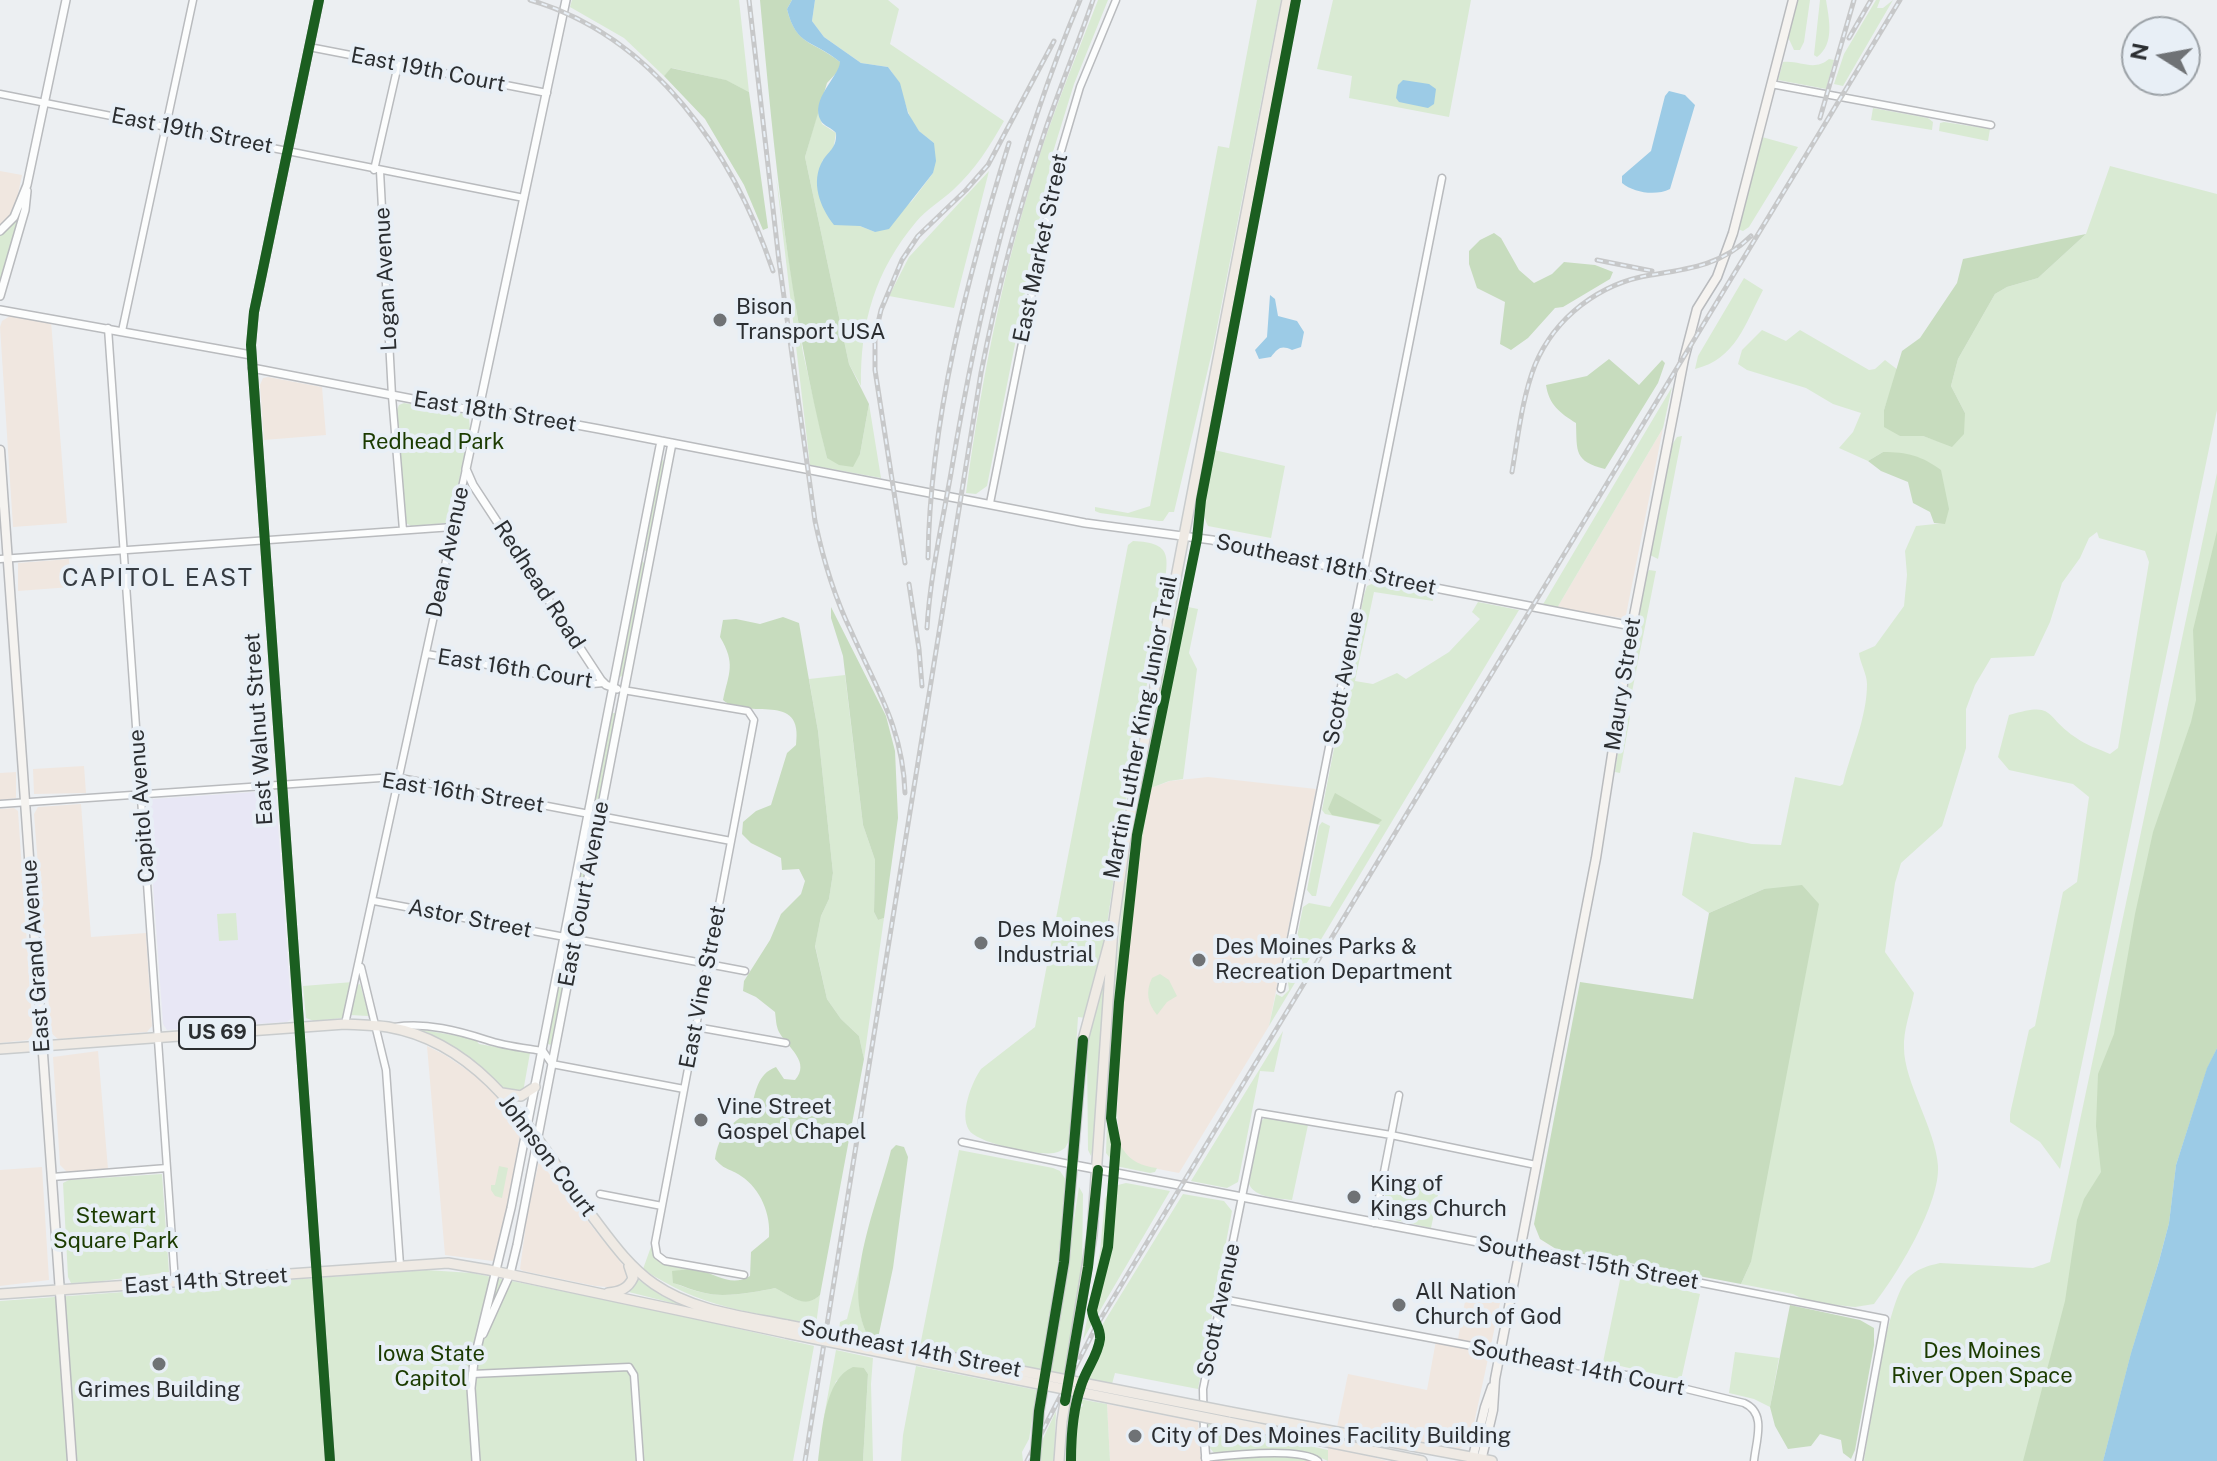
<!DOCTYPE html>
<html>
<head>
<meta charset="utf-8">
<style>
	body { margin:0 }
	#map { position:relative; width:2217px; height:1461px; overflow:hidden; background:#eceff2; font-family:"Public Sans",sans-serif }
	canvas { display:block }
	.north { position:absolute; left:2121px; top:16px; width:80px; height:80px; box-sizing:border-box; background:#e8eff6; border:2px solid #9ca2a7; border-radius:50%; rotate:281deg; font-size:22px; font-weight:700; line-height:32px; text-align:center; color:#2b2e31 }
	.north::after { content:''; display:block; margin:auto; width:28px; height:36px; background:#6f7275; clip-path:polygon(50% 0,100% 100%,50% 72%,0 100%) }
</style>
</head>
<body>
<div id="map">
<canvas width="2217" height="1461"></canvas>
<div class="north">N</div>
</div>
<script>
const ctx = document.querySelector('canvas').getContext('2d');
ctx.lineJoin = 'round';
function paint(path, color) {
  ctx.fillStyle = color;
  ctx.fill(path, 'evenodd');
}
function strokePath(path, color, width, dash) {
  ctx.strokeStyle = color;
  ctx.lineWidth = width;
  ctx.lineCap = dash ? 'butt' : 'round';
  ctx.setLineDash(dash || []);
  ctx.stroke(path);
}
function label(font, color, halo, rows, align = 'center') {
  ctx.font = font + ' "Public Sans",sans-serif';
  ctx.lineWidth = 8;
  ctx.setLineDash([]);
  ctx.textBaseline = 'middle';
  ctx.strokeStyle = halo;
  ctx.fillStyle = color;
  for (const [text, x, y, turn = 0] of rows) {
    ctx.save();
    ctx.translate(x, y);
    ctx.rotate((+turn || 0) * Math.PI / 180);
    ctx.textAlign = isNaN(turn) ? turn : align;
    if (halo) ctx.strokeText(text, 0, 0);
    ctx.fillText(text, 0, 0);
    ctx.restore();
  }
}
paint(new Path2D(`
	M0,171L22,175L16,204L8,219L0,226Z
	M10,316L51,321L67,523L13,527L0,327L2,321Z
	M268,377L322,387L326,435L264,440L260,385L263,378Z
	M1663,428L1626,615L1621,618L1557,608Z
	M69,559L71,587L18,591V563Z
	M84,766L86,793L34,794L33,769Z
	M16,772V798L0,800V773Z
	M1208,777L1316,789L1269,1026L1179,1173L1137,1165L1120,1147L1117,1112L1123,979L1138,860L1151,788L1170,781Z
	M81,804L91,937L146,933L152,1026L147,1032L58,1039L51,1033L34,814L38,807Z
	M14,808L18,811L33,1033L28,1040L0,1043V809Z
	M427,1046L445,1055L476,1076L502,1102L521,1129L504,1224L493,1261L445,1255Z
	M98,1051L108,1169L67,1172L60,1165L53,1057Z
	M539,1161L628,1271V1282L620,1288L595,1286L523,1271L520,1269L527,1216Z
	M42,1167L49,1280L0,1286V1170Z
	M1466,1296L1500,1303L1470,1442L1459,1449L1337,1427L1348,1374L1427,1390L1437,1335L1458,1339Z
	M1107,1404L1198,1422L1201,1461H1110Z
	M1328,1446L1358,1453L1387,1461H1328Z`), '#f0e7e0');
paint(new Path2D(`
	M270,791L276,796L292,1018L287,1022L167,1030L163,1024L147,802L153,799Z`), '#e8e7f5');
paint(new Path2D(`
	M572,0H739L749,92L725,80L672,68L664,76L624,38L570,7Z
	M815,0H888L899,9L890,44L1004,121C990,146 975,170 953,190C941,201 927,209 916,222C875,271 860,323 861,386L849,364L805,157L818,111L822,124L836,133L833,151L822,161L860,226L875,232L912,201L933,173L934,143C929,139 923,135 919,131C903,112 905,87 888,67L861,63L824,37L812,21Z
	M1098,0H1108L1074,84L1053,152L987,486L976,494L966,493C982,376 1005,260 1042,148C1059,98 1079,49 1098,0Z
	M1257,0H1281L1213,348L1174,512H1169L1163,521H1159L1100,513L1095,511V507L1128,513L1150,506L1218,146L1229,148Z
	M1333,0H1471L1449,117L1349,98L1352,76L1317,69Z
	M1798,0H1810L1804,42L1800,50H1794L1788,37Z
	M1820,0H1826C1829,19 1835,44 1817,57L1814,55Z
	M1876,0H1880L1877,8H1883L1893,0L1843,86L1834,84L1844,54Z
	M1829,59L1834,60L1826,89L1778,80L1783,62C1800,60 1814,72 1829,59Z
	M1873,108L1928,118L1933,122L1932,130L1871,120Z
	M1944,122L1990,129L1988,141L1939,131L1940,123Z
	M1762,137L1798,147L1749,227L1743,231L1738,229Z
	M2110,166L2217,194V410L2060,1169L2040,1142L2010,1122V1114L2029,1030L2035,1026L2063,892L2077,882L2089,797L2073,784L2009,770L1998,757L2009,715C2056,701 2043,715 2075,737C2085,745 2099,749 2110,754L2118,748L2149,562L2145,551L2099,538L2097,532L2089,538L2080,558L2062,583L2050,622L2034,656L1991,658L1975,685L1966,709V748L1942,826L1901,863L1895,883L1885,952L1914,993C1911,1010 1903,1031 1904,1048C1904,1082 1936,1130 1938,1166C1940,1204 1897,1275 1874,1304L1855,1307L1809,1302L1793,1294L1741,1284L1751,1262L1764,889L1709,913L1682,895L1693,832L1752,844L1781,845L1795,777L1840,786L1843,784C1851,751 1867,718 1867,684C1867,674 1860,663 1859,653L1875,646L1904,606L1907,575L1905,551L1916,526L1945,523L1883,452L1868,461L1839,448L1853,432L1861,413L1833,404L1806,388L1747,370L1738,364L1742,350L1762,330L1786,341L1800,330L1869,370L1875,369L1885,360L1898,370L1884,410L1900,436H1923L1952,446L1965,413L1951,386L1958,359L1995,294L2007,287L2038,278L2086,234Z
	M989,171L954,308L889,296L909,257Z
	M776,176L803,353L827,458L860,454L869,404L881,478L810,465Z
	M22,203L23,204L0,285V236L16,220Z
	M1744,278L1763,290C1745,324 1736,359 1695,369L1698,356Z
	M1672,387L1663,428L1557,608L1542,606Z
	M404,403L465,414L469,418L470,430L451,518L447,523L411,526L406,523L397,410L399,405Z
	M1682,436L1658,559L1650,555L1672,445L1677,437Z
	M1214,450L1285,466L1271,538L1208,526C1197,506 1210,472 1214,450Z
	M663,460L664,463L648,550L645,551L660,461Z
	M2217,473V1048L2207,1069L2176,1165L2169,1223L2103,1461H1864C1871,1421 1885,1307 1907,1279C1916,1269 1927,1266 1940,1263L2033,1268L2050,1262Z
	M1133,541C1173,543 1168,556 1164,590L1123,817L1105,938L1086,1018L1078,1017L1070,1139L1065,1148C1060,1151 1059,1152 1054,1153C1039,1156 976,1143 969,1130C959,1114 972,1082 981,1069L1035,1027L1128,545Z
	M1199,550L1188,607L1198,609L1189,653L1197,669L1183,779L1169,781L1151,788C1134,882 1124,974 1119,1069C1118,1086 1113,1135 1122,1148C1131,1162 1142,1166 1157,1168L1155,1172L1150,1173L1116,1166L1106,1153L1111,1018L1125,877L1170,637L1189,561L1191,555Z
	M642,561L645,564L623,675L619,678Z
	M1649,570L1656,571L1628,712L1630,717L1620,773L1615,772L1645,576Z
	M1374,583L1432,594L1433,601L1374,592L1355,681L1373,684L1397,673L1406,679L1449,652L1480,619L1472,612L1478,602L1519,610L1269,1026L1276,994L1282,997L1289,990L1288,982L1303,907L1309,903L1330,907L1380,825L1325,814L1322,810L1364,595L1367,586Z
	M845,675L863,825L875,860L874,912L878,920L884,918L864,1059L859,1036L841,1019L827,999L815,945L821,916L829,899L833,873L818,731L809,679Z
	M611,713H616L598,803L594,802Z
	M1322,822L1330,826L1316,896H1312L1307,890L1319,826Z
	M589,826L594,827L575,927L570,926Z
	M236,913L238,940L219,941L217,914Z
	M565,950L570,951L552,1045L547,1044Z
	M1109,955L1098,1066L1095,1140L1091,1156L1088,1150L1087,1046L1090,1025Z
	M1160,974L1169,980L1177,996L1167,1002L1157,1015C1148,1004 1145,992 1152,978Z
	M353,982L343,1018L314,1021L306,1018L303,986Z
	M360,984L369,1015L368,1016L350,1015L357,985Z
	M412,1028L475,1039L479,1044L530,1053L523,1092L507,1091L465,1054Z
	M1283,1031L1274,1072L1260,1071L1238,1182L1227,1188L1191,1181Z
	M1266,1117L1308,1125L1292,1200C1278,1198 1255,1198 1249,1184L1260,1122Z
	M959,1150L1053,1168L1060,1171L1066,1180L1059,1255L1041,1370L920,1346Z
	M499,1166L508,1168L502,1198L495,1196L491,1190V1185H495Z
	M162,1174L169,1272L95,1282L71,1283L68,1277L63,1183L69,1180Z
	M1388,1175L1440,1185L1431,1228L1382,1217Z
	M1126,1183L1170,1191L1095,1319V1304L1109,1251L1114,1186Z
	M1079,1187L1083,1194L1082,1271L1065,1375L1051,1372Z
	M1110,1188L1105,1247L1091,1310L1093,1322L1083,1340L1100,1252L1105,1199Z
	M1183,1194L1224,1201L1232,1211L1198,1389L1115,1373L1112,1384L1085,1379L1098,1354L1101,1327Z
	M652,1244C653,1268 680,1267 699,1270H680L674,1283C684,1287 694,1291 705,1293C723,1298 757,1292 775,1288C792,1296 804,1309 820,1295L816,1325C749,1312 701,1308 643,1269Z
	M865,1246C859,1274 854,1309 868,1336L839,1330L840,1322L847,1319Z
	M426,1270L472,1273L656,1310L814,1346L793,1461H0V1301Z
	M1621,1275L1700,1294L1681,1380L1603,1362Z
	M636,1278L662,1296L677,1303L676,1304L629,1292Z
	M836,1350L873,1358L871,1384L873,1461H863L868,1374L864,1368L836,1381L823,1422Z
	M1735,1352L1779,1358L1770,1407L1754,1399L1729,1393Z
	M916,1366L1037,1390L1029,1439L1022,1452L1023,1461H901L903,1435Z
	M1079,1399L1107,1404L1110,1461H1073L1078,1406L1082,1407L1083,1404L1079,1403Z
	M1070,1406H1075L1069,1461H1065Z
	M1056,1411L1054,1461H1040L1041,1443Z
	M1208,1424L1328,1450V1461L1308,1452L1214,1453L1210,1448Z
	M1254,1457H1306L1314,1461H1214Z`), '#d9ead3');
paint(new Path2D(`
	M760,0H792L787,9C796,46 814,41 840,62V69L827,83L805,157L849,364L869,404L860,454L853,467L839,465L827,458C789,308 774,154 760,0Z
	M671,68L726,80L749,92L768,228L763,230L744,185L705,119L664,76Z
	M1494,233L1501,238L1519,270L1534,283L1552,274L1564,262L1595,265L1613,272L1610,279L1563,307L1555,308L1528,338L1511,350L1500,344L1505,302L1477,288L1469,264V251L1480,240Z
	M2086,234L2038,278L2007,287L1995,294L1958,359L1951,386L1965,413L1964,434L1952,447L1923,436H1900L1884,427V410L1902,351L1920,338L1957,283L1963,259Z
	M1609,359L1639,385L1662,360L1665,363L1658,383L1605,469C1574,461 1577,452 1576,423C1560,413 1549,405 1546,385L1587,376Z
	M1883,452C1907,452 1922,456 1941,470L1949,509L1945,524L1934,523L1930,512L1913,503L1908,482L1881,471L1868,461Z
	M2217,531V1048L2207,1069L2176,1165L2169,1223L2159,1261L2131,1353L2103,1461H2023L2065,1301L2077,1220L2084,1199L2101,1172L2096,1126L2098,1074L2114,1034L2135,914L2153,832L2191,722L2196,700L2193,630Z
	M831,607L886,716L895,751L898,818L884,918L878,920L874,912L875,860L863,825L843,656L831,618Z
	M783,617L799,623L818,731L833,873L829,899L821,916L815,946L827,999L841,1019L859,1036L864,1059L820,1295C804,1310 792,1296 775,1288C757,1292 723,1298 705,1293C694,1291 684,1286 673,1283L672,1271C680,1270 691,1268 699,1270C717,1275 732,1287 750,1276L751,1252L769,1237C771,1215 761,1189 741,1176C730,1168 725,1171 715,1159C719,1134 730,1123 751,1111C755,1093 757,1074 776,1067L784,1079L795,1080C811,1062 788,1048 779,1032C776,1026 776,1019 775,1012L756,997L743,991L744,981L770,940L781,914L801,894L805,881L799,869L782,870L781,858L751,843L742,834L743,822L756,811L771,805L787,753L796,745C804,689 748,722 723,700C729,672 736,664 720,637L723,620L736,619L760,624Z
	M1335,793L1382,820L1378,824L1332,815L1328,809Z
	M1802,885L1819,904L1751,1262L1741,1284L1556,1249L1540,1239L1534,1224L1580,982L1693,999L1709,913L1764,889Z
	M896,1145L904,1147L908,1157L893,1268L878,1338L868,1336C841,1283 878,1204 891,1150Z
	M1790,1305L1860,1320L1874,1328V1345L1855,1450L1851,1459L1843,1453L1841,1440L1820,1434L1811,1446L1788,1449L1775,1426L1770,1407Z
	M853,1367L864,1368L868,1374L863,1461H818C822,1433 824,1379 853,1367Z`), '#c7dcbe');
paint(new Path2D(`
	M792,0H815L812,21L824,37L861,63L888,67L900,83L908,113L919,131L934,143L936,161L933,173L889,229L875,232L860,226L834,225C820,207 810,182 823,160C830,150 837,147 836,133C832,128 824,126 821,121C809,100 839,77 840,62C814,40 796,47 787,9Z
	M1403,80L1429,84L1436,89L1434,104L1428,108L1399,102L1396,98L1398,85Z
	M1669,91L1685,95L1695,105L1670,189C1656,196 1634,193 1622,183V176L1651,151L1665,96Z
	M1270,295L1275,299L1278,316L1297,321L1304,332L1301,347L1292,350C1281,345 1278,348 1271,357L1259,359L1255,350L1267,337Z
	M2217,1048V1461H2103L2131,1353L2159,1261L2169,1223L2176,1165L2207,1068Z`), '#9ccbe6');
const minor = new Path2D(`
	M309,47L547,93
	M1771,84L1991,125
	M0,94L524,198
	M374,170L398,65
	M380,171L392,396L403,530
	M108,328L175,1282
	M122,331L193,0
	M990,503L1059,158L1080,87L1116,0
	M0,559L453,527
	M427,654L592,684L604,683
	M623,690L748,711L754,720L655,1243L657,1255L665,1261L744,1275
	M0,804L395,777L731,841
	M374,901L745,971
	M361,967L386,1070L400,1265
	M1281,989L1442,178
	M345,1024L466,469
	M395,1027C426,1022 459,1031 487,1040C504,1046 525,1048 543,1051L552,1064L684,1089
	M696,1027L786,1043
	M962,1142L1074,1165
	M52,1177L167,1168
	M600,1194L662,1206
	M1374,1223L1399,1095
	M1520,1250L1564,1256L1885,1319L1859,1461
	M1222,1299L1637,1377L1744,1403C1767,1413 1756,1440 1754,1461
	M472,1374L629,1367L634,1375L640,1461
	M1204,1435L1203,1389L1259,1113L1391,1135L1536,1165
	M1205,1458C1230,1455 1300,1447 1318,1461`);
const tertiary = new Path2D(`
	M319,0L254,312L251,345L330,1461
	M566,0L466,469L473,485L601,680L606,685L617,689
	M0,231L14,217L27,185L66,0
	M0,296L25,210L27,191
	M0,310L251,355
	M252,368L459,408L517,414L599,429L1085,523L1212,540L1363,574L1632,626
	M1074,1165L1520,1250
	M483,1334L510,1274L517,1245L672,443
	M1204,1435L1206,1461
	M476,1461L471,1388L474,1361L511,1208L661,441`);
const secondary = new Path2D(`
	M0,450L72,1461
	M1472,1461L1485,1407L1492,1387
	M1481,1461L1493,1410L1495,1379L1596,858L1632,626L1684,359L1697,309L1717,277L1733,233L1793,0`);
const primary = new Path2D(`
	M0,1049L345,1024C360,1025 374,1025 388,1027C487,1044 535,1138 589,1212C609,1238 626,1264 654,1284C693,1311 742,1316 787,1325
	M502,1093L521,1096L535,1087
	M608,1293C619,1292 628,1289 633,1278L629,1266
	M0,1294L448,1263L489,1270L786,1333
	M1230,1412L1492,1461
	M1228,1422L1422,1461
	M1035,1461L1039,1411L1064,1262L1083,1040L1110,939
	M1059,1461L1062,1421L1092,1235L1113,928L1125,843L1287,0`);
strokePath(minor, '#b9bbbe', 9);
strokePath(tertiary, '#b9bbbe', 10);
strokePath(secondary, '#b9bbbe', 11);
strokePath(primary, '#c9cccd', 12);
strokePath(minor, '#fcfdfd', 6);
strokePath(tertiary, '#fcfdfd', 7);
strokePath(secondary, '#f5f3f0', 8);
strokePath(primary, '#efeae4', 9);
const rail = new Path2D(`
	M530,0C654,36 734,154 773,271
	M749,0L779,261L815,521C823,559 834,596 851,631C876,688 903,728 905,793
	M1849,38L1871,0
	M1820,118L1854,0
	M1597,260L1652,271
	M1512,472C1518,437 1522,398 1535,365C1555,317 1600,283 1651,275C1689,269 1722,265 1751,236
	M928,558C930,419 968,275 1009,143
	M905,563L875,370V336L881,310L902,260L918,236L966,190L988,165L1054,41
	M909,584L919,649L922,686
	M927,628C930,577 942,524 951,473C978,310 1016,152 1080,0
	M805,1461L981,373C997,291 1018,211 1045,131C1060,87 1078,44 1093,0
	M1027,1461L1097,1325L1900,0`);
strokePath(rail, '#c7c8c9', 5);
strokePath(rail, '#e8eff6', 2, [6]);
const primaryBridge = new Path2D(`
	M787,1325L1230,1412
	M786,1333L1228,1422`);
strokePath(primaryBridge, '#c9cccd', 12, []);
strokePath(primaryBridge, '#efeae4', 9);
strokePath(new Path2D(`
	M319,0L254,312L251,345L330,1461
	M1065,1401L1088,1267L1098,1170
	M1035,1461L1039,1411L1064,1262L1083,1040
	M1071,1461C1071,1436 1073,1409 1081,1386C1086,1369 1098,1356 1100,1339C1101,1327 1093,1322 1092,1310L1108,1247L1116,1144L1111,1118L1119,1002L1137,835L1197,539L1201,500L1296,0`), '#1b5e20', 10);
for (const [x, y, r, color] of [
	[720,320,8,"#6f7275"],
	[981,943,8,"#6f7275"],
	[1199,960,8,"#6f7275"],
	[701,1120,8,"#6f7275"],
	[1354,1197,8,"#6f7275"],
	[1399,1305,8,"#6f7275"],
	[159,1364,8,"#6f7275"],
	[1135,1436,8,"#6f7275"]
]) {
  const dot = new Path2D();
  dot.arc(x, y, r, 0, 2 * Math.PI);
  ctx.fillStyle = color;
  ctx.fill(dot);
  strokePath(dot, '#e8eff6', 3);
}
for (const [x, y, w] of [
	[217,1033,76]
]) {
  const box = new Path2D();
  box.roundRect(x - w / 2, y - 16, w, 32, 6);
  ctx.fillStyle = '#e8eff6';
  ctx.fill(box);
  strokePath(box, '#2b2e31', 2);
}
label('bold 20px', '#2b2e31', null, [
	["US 69",217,1033]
]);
label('22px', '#2b2e31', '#e8eff6', [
	["East 19th Court",428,70,11],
	["East 19th Street",192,131,11],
	["East Market Street",1041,248,-78],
	["Logan Avenue",386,279,-93],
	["East 18th Street",495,412,9],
	["Dean Avenue",448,552,-78],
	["Southeast 18th Street",1326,565,12],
	["Redhead Road",539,585,57],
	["East 16th Court",515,669,9],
	["Scott Avenue",1344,678,-79],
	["Maury Street",1623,684,-81],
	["Martin Luther King Junior Trail",1141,727,-79],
	["East Walnut Street",259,729,-94],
	["East 16th Street",463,793,9],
	["Capitol Avenue",142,806,-94],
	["East Court Avenue",584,894,-79],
	["Astor Street",470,919,11],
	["East Grand Avenue",36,956,-94],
	["East Vine Street",703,987,-79],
	["Johnson Court",547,1156,53],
	["Southeast 15th Street",1588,1263,10],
	["East 14th Street",206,1281,-4],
	["Scott Avenue",1219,1310,-78],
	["Southeast 14th Street",911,1349,11],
	["Southeast 14th Court",1578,1368,11]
]);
label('22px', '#2b2e31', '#e8eff6', [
	["Bison",736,307],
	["Transport USA",736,332],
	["Des Moines",997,930],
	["Industrial",997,955],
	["Des Moines Parks &",1215,947],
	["Recreation Department",1215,972],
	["Vine Street",717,1107],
	["Gospel Chapel",717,1132],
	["King of",1370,1184],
	["Kings Church",1370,1209],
	["All Nation",1415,1292],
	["Church of God",1415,1317],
	["Grimes Building",159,1390,"center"],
	["City of Des Moines Facility Building",1151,1436]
], 'left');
label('22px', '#1b3b00', '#e8eff6', [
	["Redhead Park",433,442],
	["Stewart",116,1216],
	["Square Park",116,1241],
	["Des Moines",1982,1351],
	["River Open Space",1982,1376],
	["Iowa State",431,1354],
	["Capitol",431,1379]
]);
ctx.letterSpacing = '2px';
label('24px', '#373d43', '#e8eff6', [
	["CAPITOL EAST",158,579]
]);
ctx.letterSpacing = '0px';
</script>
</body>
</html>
